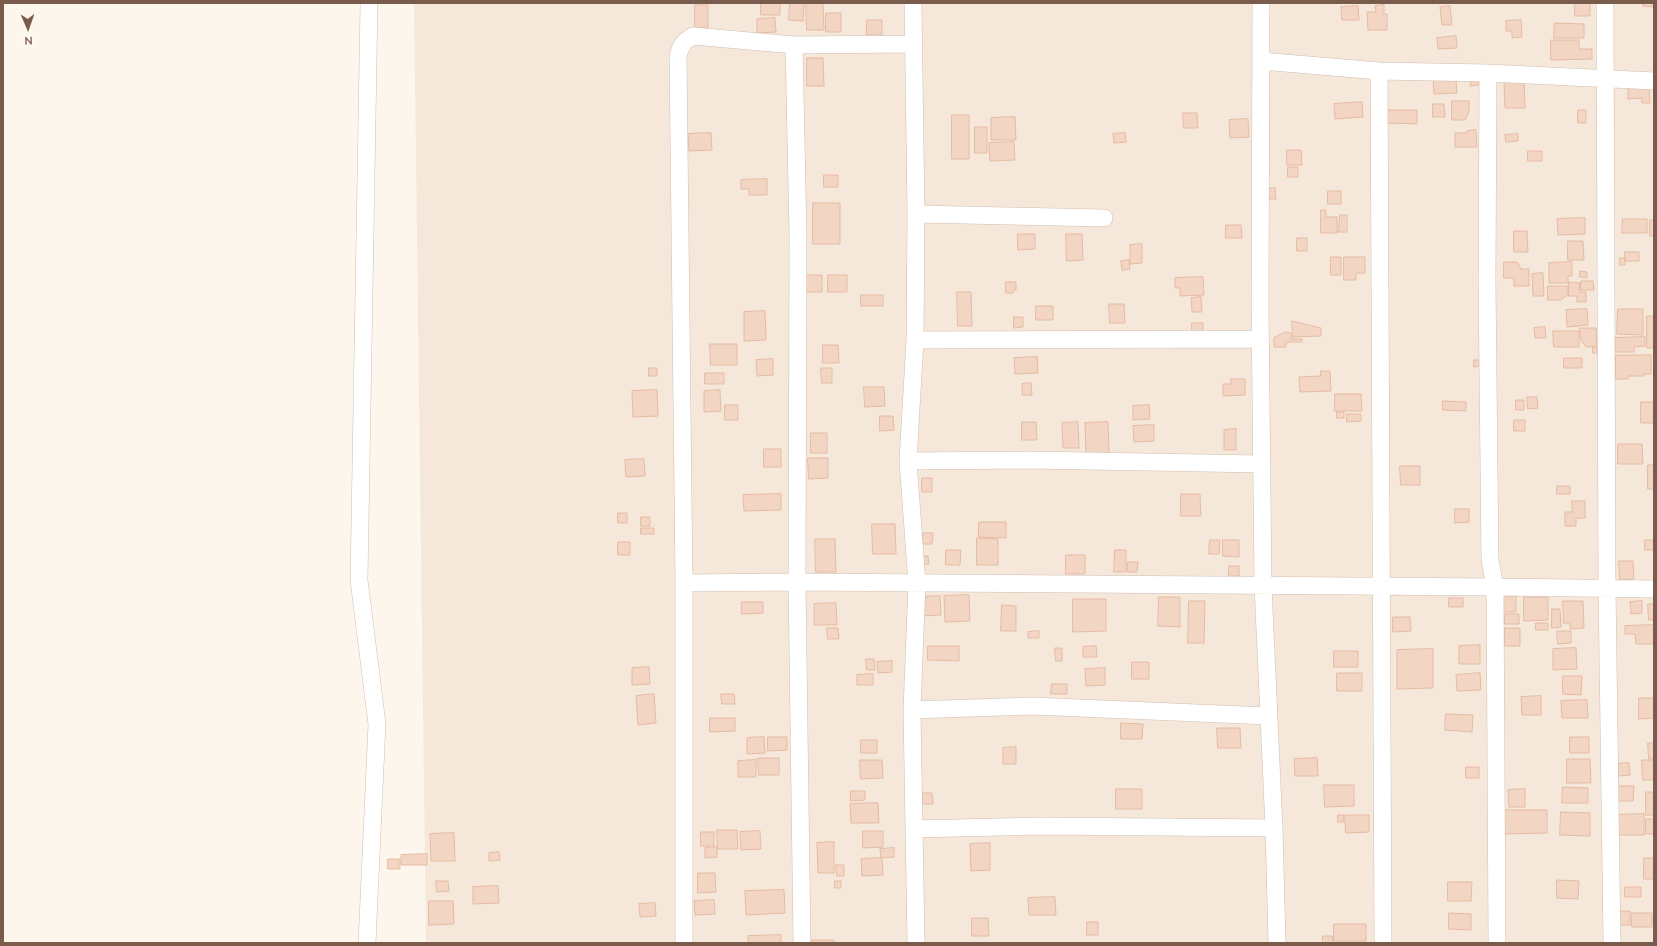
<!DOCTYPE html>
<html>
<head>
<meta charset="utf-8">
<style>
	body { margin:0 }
	#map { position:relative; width:1657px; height:946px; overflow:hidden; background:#fdf6ec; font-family:"Nunito Sans",sans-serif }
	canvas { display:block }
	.frame { position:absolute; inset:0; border:4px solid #7a5c4d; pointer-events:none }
	.north { position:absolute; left:8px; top:8px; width:40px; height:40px; -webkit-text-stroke:3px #fffaf3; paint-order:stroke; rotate:178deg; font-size:11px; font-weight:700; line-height:16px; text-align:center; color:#7a5c4d }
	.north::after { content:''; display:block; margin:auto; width:14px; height:18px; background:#7a5c4d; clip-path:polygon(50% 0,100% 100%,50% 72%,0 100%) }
</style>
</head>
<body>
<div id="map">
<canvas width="1657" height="946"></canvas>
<div class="frame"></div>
<div class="north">N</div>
</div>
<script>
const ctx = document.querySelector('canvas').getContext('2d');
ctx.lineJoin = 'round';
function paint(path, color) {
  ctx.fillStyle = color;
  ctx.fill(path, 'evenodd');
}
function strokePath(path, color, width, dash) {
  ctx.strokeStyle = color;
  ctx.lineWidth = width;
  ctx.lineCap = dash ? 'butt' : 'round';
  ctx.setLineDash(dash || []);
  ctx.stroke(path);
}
paint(new Path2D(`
	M414,3H1654V943H426Z`), '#f5e8da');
const building = new Path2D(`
	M761,3H780V15H761Z
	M790,3H804L803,21L789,20Z
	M806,3H823L824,30H807Z
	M1575,3H1590V16H1575Z
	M1643,3H1654V7L1643,6Z
	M695,5H708V28H695Z
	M1384,5V14H1387V30H1368L1367,12H1376L1375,6Z
	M1358,6L1359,20H1342L1341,7Z
	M1450,6L1452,25H1442L1440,7Z
	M826,13H841V32H826Z
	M775,18L776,32L757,33V19Z
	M867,20H882V35H867Z
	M1521,20L1522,37L1512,38V31H1506V21Z
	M1555,23L1584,24V38H1554Z
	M1456,36L1457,48L1438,49L1437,38Z
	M1551,40H1579V49H1592V59L1551,60Z
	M807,58H823L824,86H807Z
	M1450,76L1456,81L1457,93L1434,94L1433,77Z
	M1470,76H1479V85L1471,86Z
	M1524,82L1525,108H1505L1504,83Z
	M1649,86L1650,103H1642V98L1628,99V87Z
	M1452,101H1469V112L1465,120H1452Z
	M1362,102L1363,117L1335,119L1334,104Z
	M1433,104H1444L1445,117H1433Z
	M1388,110H1417V124L1388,123Z
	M1578,110H1586V123H1578Z
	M1183,113H1197L1198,128H1184Z
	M952,115H969V159H952Z
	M1015,117L1016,140H991V118Z
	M1248,119L1249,137L1230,138L1229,120Z
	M975,127H987V153H975Z
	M1476,130L1477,147H1455V133H1467V131Z
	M711,133L712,150L689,151L688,134Z
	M1125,133L1126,142L1114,143L1113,134Z
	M1518,134V141L1506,142L1505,135Z
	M1014,142L1015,160L990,161L989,143Z
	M1287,150H1301L1302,165H1287Z
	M1528,151H1542V161H1528Z
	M1288,167H1298V177H1288Z
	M824,175H838V187H824Z
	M767,179V195H749V189H741V180Z
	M1275,188L1276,199H1269L1268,189Z
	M1328,191H1341V204H1328Z
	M813,203H840V244H813Z
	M1321,210H1326V217H1337V233H1321Z
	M1340,215H1347V232H1339Z
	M1585,218V234L1558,235L1557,219Z
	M1623,219H1647V233H1622Z
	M1650,220H1654V236H1650Z
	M1226,225H1241L1242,238H1226Z
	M1514,231H1527L1528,252H1514Z
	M1018,234H1035V249L1018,250Z
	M1066,234H1082L1083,260L1067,261Z
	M1297,238H1307V251H1297Z
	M1568,241H1583L1584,260H1568Z
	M1142,244V263L1130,264V245Z
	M1625,252H1639V261H1625Z
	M1331,257H1341V275H1331Z
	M1344,257H1365V273H1356V280H1344Z
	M1620,258H1625V265H1620Z
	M1129,260L1130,269L1122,270L1121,261Z
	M1504,262H1517L1521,269H1529V286H1514V278H1504Z
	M1572,262V276H1568V283H1549V263Z
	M1580,271L1587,272V278L1580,277Z
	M1543,273L1544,296H1533L1532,274Z
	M804,275H822V292H805Z
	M828,275H847V292H828Z
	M1203,277L1204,295L1180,296V288H1175V278Z
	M1581,281H1593L1594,290H1581Z
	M1006,282H1016V290H1014L1013,293H1006Z
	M1569,282L1580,283L1579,292H1586V302H1577V296H1569Z
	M1548,286H1568V295L1560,300H1548Z
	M957,292H971L972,326H958Z
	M861,295H883V306H861Z
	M1201,297L1202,312H1192L1191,298Z
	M1109,304H1124L1125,323H1110Z
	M1036,306H1053V320H1036Z
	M1587,309L1588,325L1567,327L1566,310Z
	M1618,309H1643V335L1617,334Z
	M765,311L766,340L744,341V312Z
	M1647,316H1654V348H1647Z
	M1014,317H1023V327L1014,328Z
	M1292,321L1321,328V336L1293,337Z
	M1192,323H1203V335H1192Z
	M1545,327L1546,338H1535L1534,328Z
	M1580,328H1596L1597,346L1586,347L1581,340Z
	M1553,331H1579V347H1554Z
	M1286,332L1291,333V339H1302V342H1286V347H1274V338Z
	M1645,337V346L1634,347V352H1615V338Z
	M710,344H737V365H711Z
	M823,345H838L839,363H823Z
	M1593,347H1597V353H1593Z
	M1616,355H1651V374H1644V376H1628V379H1616Z
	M1037,357L1038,373L1015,374L1014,358Z
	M1564,358H1582V368H1564Z
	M773,359V375L757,376L756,360Z
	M1474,360H1480V366L1474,367Z
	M649,368H657V376H649Z
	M821,368H832V383H822Z
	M1321,371H1330L1331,391L1300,392L1299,377L1320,376Z
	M705,373H724V384H705Z
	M1231,379H1245V395L1223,396V384H1231Z
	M1031,383L1032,395H1022V384Z
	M864,387H884L885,406L865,407Z
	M657,390L658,416L633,417L632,391Z
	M720,390L721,411L704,412V391Z
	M1335,394H1361L1362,411H1335Z
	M1527,397H1537L1538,408L1528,409Z
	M1516,400H1524V410H1516Z
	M1443,401L1466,402V411L1443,410Z
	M1641,402H1654V423H1641Z
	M725,405H738V420H725Z
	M1149,405L1150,419L1133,420V406Z
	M1337,412H1344V418H1337Z
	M1347,414H1361V421L1347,422Z
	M880,416H893L894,430L880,431Z
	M1514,420H1525V431H1514Z
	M1022,422H1036L1037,440H1022Z
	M1078,422L1079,448H1063L1062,423Z
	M1108,422L1109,454L1086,455L1085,423Z
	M1154,425V441L1134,442L1133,426Z
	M1236,429V450H1224V430Z
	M811,433H827V453H811Z
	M1618,444H1642L1643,464H1618Z
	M764,449H781V467H764Z
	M808,458H828V478L809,479Z
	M644,459L645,476L626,477L625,460Z
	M1648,465H1654V489H1648Z
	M1400,466H1420V485H1401Z
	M922,478H932V492H922Z
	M1557,486H1570V494H1557Z
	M781,494V510L744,511L743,495Z
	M1181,494H1200L1201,516H1181Z
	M1572,501H1585V518H1576V526H1565V512H1572Z
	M1455,509H1469V522L1455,523Z
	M618,513H627V523H618Z
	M641,517H650V526H641Z
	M979,522H1006V538L979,537Z
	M872,524H895L896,554H873Z
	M641,528H654V534H641Z
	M923,533H933L932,544H923Z
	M977,538L998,539V565H977Z
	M815,539H835L836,572H816Z
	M1210,540H1220L1219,554H1209Z
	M1223,540H1239V557L1223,556Z
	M1645,540H1654V550H1645Z
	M618,542H630V555H618Z
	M946,550H961L960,565H946Z
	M1115,550H1126V572H1114Z
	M1066,555H1085V574H1066Z
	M922,556H928L929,564H922Z
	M1619,561H1633L1634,579L1620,580Z
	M1128,562H1138L1137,572H1128Z
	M1229,566H1239V576H1229Z
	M969,595L970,621L945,622L944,596Z
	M940,596L941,615L921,616V597Z
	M1504,596H1516V612H1504Z
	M1159,597H1180V627L1158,626Z
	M1524,597H1548V620L1524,621Z
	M1449,598H1463V607H1449Z
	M1073,599H1106V631L1073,632Z
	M1189,601H1205L1204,643H1188Z
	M1563,601H1583L1584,628L1570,629V623H1564Z
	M1642,601V613L1631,614L1630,602Z
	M742,602H763V613L742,614Z
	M836,603L837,625H814V604Z
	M1648,604H1654V620H1649Z
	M1002,605L1016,606V631H1001Z
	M1552,609H1560L1561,627L1552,628Z
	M1505,614H1519V624H1505Z
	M1393,617H1410L1411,631L1393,632Z
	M1536,623H1548V630H1536Z
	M1654,625V644H1636L1635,634H1625V626Z
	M827,628H838L839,639H828Z
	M1505,628H1520V646H1505Z
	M1039,631V638H1028V632Z
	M1557,631H1571V643L1558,644Z
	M1480,645V664H1459V646Z
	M928,646H959V661L928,660Z
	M1096,646L1097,657H1083V647Z
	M1055,648H1062V661H1056Z
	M1576,648L1577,669L1553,670V649Z
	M1433,649V688L1397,689V650Z
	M1334,651H1358V667H1334Z
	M866,659H874L875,670H867Z
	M892,661V672L878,673L877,662Z
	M1132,662H1149V679H1132Z
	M649,667L650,684L632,685V668Z
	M1105,668V685L1086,686L1085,669Z
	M1337,673H1362V691H1337Z
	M1480,673L1481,690L1457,691L1456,675Z
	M873,674V685H857V675Z
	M1563,676H1582L1581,695L1563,694Z
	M1052,684H1067V694H1051Z
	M654,694L656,723L638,725L636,696Z
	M721,694H734L735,704H722Z
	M1541,696V715H1522L1521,697Z
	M1639,698H1654V718L1639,719Z
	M1587,700L1588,718H1562L1561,701Z
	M1446,714L1473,715L1472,732L1445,730Z
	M710,718H735V731L710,732Z
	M1121,723L1143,724L1142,739H1121Z
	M1217,728H1240L1241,748H1218Z
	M764,737L765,753L747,754V738Z
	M768,737H787V750L768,751Z
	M1570,737H1589V753H1570Z
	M861,740H877V753H861Z
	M1648,743H1654V758L1649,759Z
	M1016,747V764H1003V748Z
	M758,758H779V775H759Z
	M1317,758L1318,776H1295L1294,759Z
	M1567,759H1590L1591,783H1567Z
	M756,760V777H738V761Z
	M860,760H882L883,778L861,779Z
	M1642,760H1654V780H1643Z
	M1629,763L1630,775L1618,776V764Z
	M1466,767H1479V778H1466Z
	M1324,785H1354V806L1325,807Z
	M1617,786H1634L1633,801H1617Z
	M1563,787L1588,788V803H1562Z
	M1116,789H1142V809H1116Z
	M1525,789V807H1509L1508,790Z
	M851,791H865V800L851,801Z
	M1646,792H1654V815H1646Z
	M922,793H932L933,804H923Z
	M878,803L879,823H851L850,804Z
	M1504,810H1547V833L1504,834Z
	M1561,812L1590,813V836L1560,835Z
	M1644,814V835H1618L1617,815Z
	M1338,815H1344L1343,822H1338Z
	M1345,815H1369V832L1346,833Z
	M1646,819H1654V834H1646Z
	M717,830H737L738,849H718Z
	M760,831L761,849L741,850L740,832Z
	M863,831H883V847L863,848Z
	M701,832H714V846H701Z
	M454,833L455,861H431L430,834Z
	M834,842V873H818L817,843Z
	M990,843V870L971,871L970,844Z
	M717,847V857L705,858V848Z
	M894,848V857L881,858L880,849Z
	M499,852L500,860L489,861V853Z
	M427,854V865H401V855Z
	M882,858L883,875L862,876L861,859Z
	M1644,858H1654V879H1644Z
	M388,859H400V869H388Z
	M836,865H844V876H837Z
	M698,873H715L716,892L698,893Z
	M1557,880L1579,881L1578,899L1557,898Z
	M436,881H448L449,891L437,892Z
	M835,881H841V888H835Z
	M1448,882H1472L1471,901H1448Z
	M498,886L499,903L473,904V887Z
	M1625,887H1641V897H1625Z
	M784,890L785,913L746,915L745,891Z
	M1055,897L1056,915H1029L1028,898Z
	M714,900L715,914L695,915L694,901Z
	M429,901H453L454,924L429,925Z
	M655,903L656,916L640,917L639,904Z
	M1616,911H1630V925H1616Z
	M1449,913L1471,914V930L1449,929Z
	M1632,913H1652V927H1632Z
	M972,918H988L989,936H972Z
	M1087,922H1098V935H1087Z
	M1334,924H1366V941H1334Z
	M781,935V943H748V936Z
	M1323,936H1332L1333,943H1323Z
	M812,940H834V943H812Z`);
paint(building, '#f3d5c3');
strokePath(building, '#e6bba3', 1);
const minor = new Path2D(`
	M913,3L916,214L915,340L908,461L917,583L912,710L916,943
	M1261,3L1260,306L1263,586L1274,828L1277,943
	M1605,3L1607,588L1612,943
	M1261,61L1379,71L1488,73L1654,81
	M1379,71L1383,943
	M1488,73L1487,282L1490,560L1495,587L1654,589
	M916,214L1104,218
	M915,340L1260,339
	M908,461L1030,460L1262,464
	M684,583L797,582L1495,587L1497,943
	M912,710L1032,706L1268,716
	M914,829L1042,826L1274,828
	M367,943L377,724L359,580L369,3
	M684,943V583L678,56C681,45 683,42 693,36L794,45
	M802,943L797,582L798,235L794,45L912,44`);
strokePath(minor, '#d1beb0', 18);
strokePath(minor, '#fff', 17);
</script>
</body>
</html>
